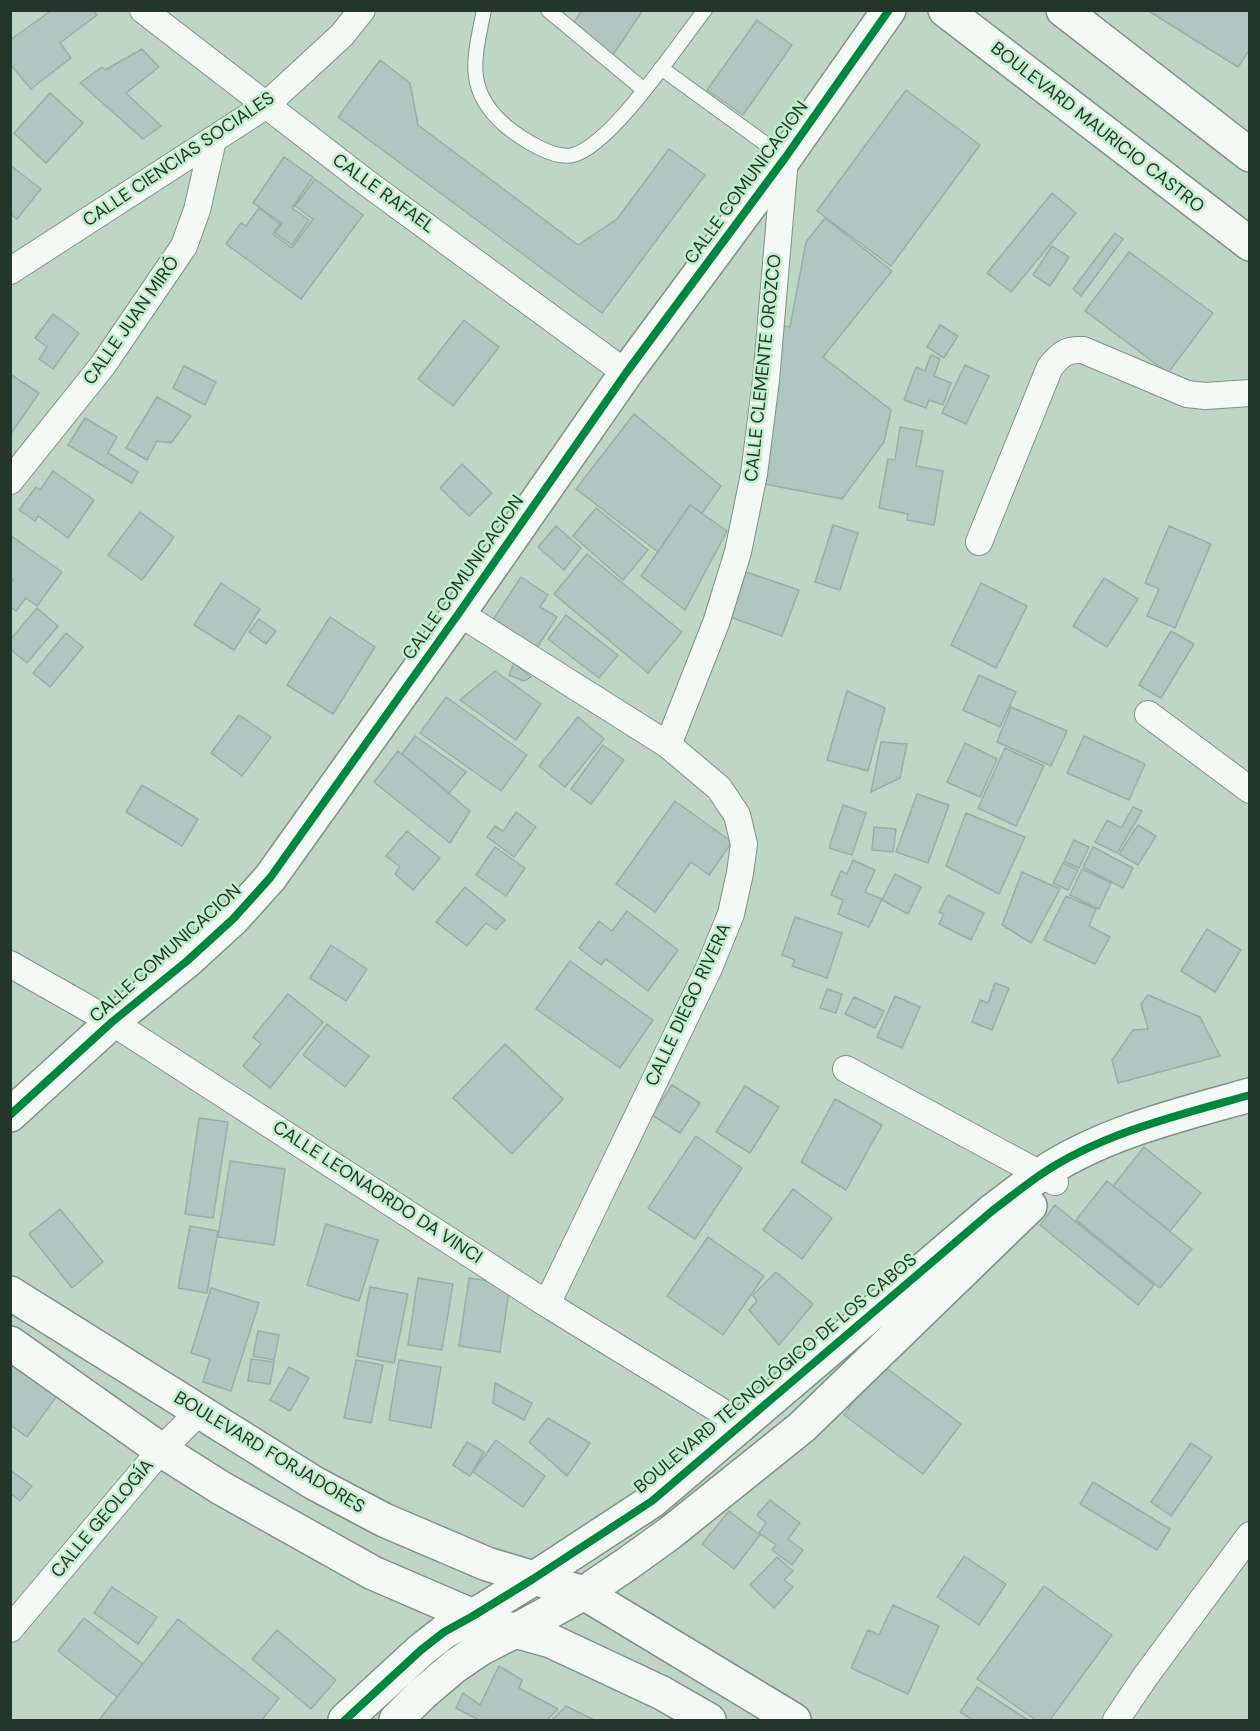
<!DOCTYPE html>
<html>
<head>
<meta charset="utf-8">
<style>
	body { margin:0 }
	#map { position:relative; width:1260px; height:1731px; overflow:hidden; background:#bed6c4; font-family:"DM Sans",sans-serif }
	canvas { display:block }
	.frame { position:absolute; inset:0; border:12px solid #243629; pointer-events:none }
</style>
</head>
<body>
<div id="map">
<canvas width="1260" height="1731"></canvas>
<div class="frame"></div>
</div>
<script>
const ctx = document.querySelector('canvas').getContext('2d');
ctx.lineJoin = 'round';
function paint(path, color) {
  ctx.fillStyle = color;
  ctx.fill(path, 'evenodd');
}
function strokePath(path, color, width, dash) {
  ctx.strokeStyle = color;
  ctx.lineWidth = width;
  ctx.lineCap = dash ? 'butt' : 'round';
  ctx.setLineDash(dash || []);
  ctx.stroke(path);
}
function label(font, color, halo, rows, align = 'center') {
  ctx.font = font + ' "DM Sans",sans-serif';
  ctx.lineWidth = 5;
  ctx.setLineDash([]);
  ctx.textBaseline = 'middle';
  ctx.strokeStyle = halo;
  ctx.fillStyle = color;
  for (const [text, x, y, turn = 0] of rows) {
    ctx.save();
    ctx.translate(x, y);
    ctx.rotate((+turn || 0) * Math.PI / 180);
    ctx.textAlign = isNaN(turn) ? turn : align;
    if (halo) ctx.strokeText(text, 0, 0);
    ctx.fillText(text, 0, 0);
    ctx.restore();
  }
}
const building = new Path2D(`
	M52,10H93L97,15L60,43L71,58L31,89L10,64V40Z
	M582,10H643L613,55L571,27Z
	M1147,10H1250V49L1238,67Z
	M757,20L792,45L743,115L707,90Z
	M142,49L159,67L126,93L161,126L143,139L80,83L102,67L105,70Z
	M380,60L410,83L418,125L578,245L617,219L669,149L705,175L602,313L338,117Z
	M906,90L980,145L891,266L817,211Z
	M50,93L83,123L46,163L14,133Z
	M284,157L313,177L292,208L309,220L292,245L275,233L282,223L253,203Z
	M10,165L41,189L17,219L10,214Z
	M315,179L363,215L301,299L226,244L241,223L246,226L259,208L280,224L273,234L292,248L313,219L295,206Z
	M1052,193L1076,213L1011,292L987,273Z
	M825,218L892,271L823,357L891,410L884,442L842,499L754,482L783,326L790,327L806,242Z
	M1115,233L1123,239L1081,296L1073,289Z
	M1052,246L1069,257L1050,286L1033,275Z
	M1129,252L1213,313L1168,373L1085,311Z
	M53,314L79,333L53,369L39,359L47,347L35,338Z
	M464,320L499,347L453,406L418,379Z
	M940,325L958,336L944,358L927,347Z
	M931,355L940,359L934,376L951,383L943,405L929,400L926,408L904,400L916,367L925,371Z
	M965,365L989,376L966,424L942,413Z
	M184,366L216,382L205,405L173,388Z
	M10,374L39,393L10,435Z
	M157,397L191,416L171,443L157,441L147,460L126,448Z
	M634,414L721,486L702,513L690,505L658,552L576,489Z
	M85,418L117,437L108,453L138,472L132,483L68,445Z
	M900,427L923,431L916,466L943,471L934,525L907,520L908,514L879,508L888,459L895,460Z
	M462,464L492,493L469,516L440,488Z
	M53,471L94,500L68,538L38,516L35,521L19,510L36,487L40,490Z
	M690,505L727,531L685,610L641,576Z
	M596,508L648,550L623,580L573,536Z
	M140,512L174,537L142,580L108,555Z
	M833,525L858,533L840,590L815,582Z
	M556,526L581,548L564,570L538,547Z
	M1169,526L1211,544L1175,628L1147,616L1159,589L1145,583Z
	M10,535L62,572L37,606L26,598L16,611L10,606V584L13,580L10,579Z
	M587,554L682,632L648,673L554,594Z
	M746,572L799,590L782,636L730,617Z
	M521,577L548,595L540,607L557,617L534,652L491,623Z
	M1104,578L1138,599L1107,647L1073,626Z
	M221,583L260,609L234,650L194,625Z
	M981,583L1027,606L996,668L951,645Z
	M37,608L58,626L27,663L10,649V640Z
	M566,615L618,655L599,678L548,639Z
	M330,617L375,647L333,714L287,685Z
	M259,619L276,631L266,644L249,632Z
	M1171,631L1194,644L1161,698L1139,685Z
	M66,633L83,647L50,687L33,673Z
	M514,663L531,677L524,681L509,675Z
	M495,671L541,704L516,740L460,700Z
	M979,675L1016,692L1000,727L963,710Z
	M847,691L885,708L868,771L827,760Z
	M446,697L527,755L501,791L420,733Z
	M1011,707L1067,731L1051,766L997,742Z
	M239,715L271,737L242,776L211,753Z
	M578,717L604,739L565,787L539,766Z
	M415,736L466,772L449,793L402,754Z
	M1084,736L1145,764L1129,800L1067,773Z
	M881,742L907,744L900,778L871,792Z
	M965,743L997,759L980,797L947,782Z
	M603,745L624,760L591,804L571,789Z
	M1005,748L1044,766L1016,826L978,808Z
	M398,751L470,811L450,843L374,782Z
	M142,785L198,819L182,846L126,812Z
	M917,794L949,805L928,863L896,852Z
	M675,801L732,842L709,875L691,862L655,912L616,884Z
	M843,805L866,813L852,855L829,848Z
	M1133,807L1142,811L1117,853L1095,842L1107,820L1121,828Z
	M516,812L536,827L514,857L487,837L495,826L503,831Z
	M966,813L1025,837L999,894L946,866Z
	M1138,825L1156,836L1138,865L1119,854Z
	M874,827L896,829L893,852L872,850Z
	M407,831L440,858L413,890L395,874L400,867L386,856Z
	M1074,840L1089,847L1079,868L1064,861Z
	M495,847L525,868L506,896L476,875Z
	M1093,847L1133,868L1123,888L1083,867Z
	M853,860L875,870L865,892L882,899L869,927L838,914L843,900L831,895L841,871L847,874Z
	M1063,863L1078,870L1068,890L1053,883Z
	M1082,869L1111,883L1099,909L1070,895Z
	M1022,872L1060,889L1031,943L1002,925Z
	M895,874L921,887L908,914L882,900Z
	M465,887L505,920L496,930L486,923L467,946L436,922Z
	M948,895L984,913L971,940L939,924L944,914L939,912Z
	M1066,896L1096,909L1089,926L1110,937L1095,964L1044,940Z
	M627,911L678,950L648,991L606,959L601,965L579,948L599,921L612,931Z
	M795,917L842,933L827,978L792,966L795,960L782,955Z
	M1207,929L1241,950L1215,992L1181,971Z
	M331,945L367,969L346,1001L310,978Z
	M570,961L653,1020L620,1068L536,1009Z
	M995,983L1009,988L992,1030L972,1022L980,1000L988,1003Z
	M827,989L842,994L836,1013L820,1008Z
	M288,994L323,1022L270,1088L243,1066L261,1044L253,1037Z
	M1148,995L1200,1017L1220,1056L1118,1083L1112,1060L1133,1030L1148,1029L1141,1004Z
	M895,996L920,1007L902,1048L877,1037Z
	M854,997L884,1011L875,1028L845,1014Z
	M327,1024L369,1056L345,1087L303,1055Z
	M505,1044L563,1099L512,1154L453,1098Z
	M672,1085L700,1103L680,1133L652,1115Z
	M745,1086L779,1107L750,1153L716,1132Z
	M835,1099L882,1125L846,1190L801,1162Z
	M199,1118L228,1122L213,1218L185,1214Z
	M696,1136L742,1168L695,1239L648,1208Z
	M1144,1147L1201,1193L1170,1231L1113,1186Z
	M230,1161L285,1169L274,1245L218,1237Z
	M1107,1181L1192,1249L1160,1288L1076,1220Z
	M793,1189L832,1218L802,1259L763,1230Z
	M1055,1205L1154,1285L1138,1305L1040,1225Z
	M60,1209L103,1262L72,1288L29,1234Z
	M326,1224L378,1240L359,1301L307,1285Z
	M190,1226L218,1231L207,1293L178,1288Z
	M708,1237L764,1276L723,1335L667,1296Z
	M776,1272L813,1304L779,1345L749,1310L757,1301L753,1295Z
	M418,1278L453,1284L442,1350L408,1345Z
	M469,1278L510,1284L500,1352L459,1346Z
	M370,1287L408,1294L394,1363L357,1356Z
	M211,1288L259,1303L231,1391L203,1382L210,1359L191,1353Z
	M258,1331L279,1335L274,1360L253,1356Z
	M19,1353L64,1386L27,1437L10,1425V1366Z
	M251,1359L274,1362L270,1384L248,1381Z
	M356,1360L383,1365L371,1423L344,1418Z
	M399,1360L441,1367L431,1428L389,1420Z
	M881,1364L961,1424L923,1474L844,1415Z
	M289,1367L309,1378L290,1411L270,1400Z
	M495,1383L532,1403L524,1420L493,1403Z
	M548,1418L590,1443L567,1476L529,1442Z
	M496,1440L545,1476L523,1507L473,1472Z
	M467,1442L484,1452L470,1476L453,1465Z
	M1191,1443L1212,1457L1171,1516L1151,1502Z
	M10,1470L32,1486L20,1501L10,1493Z
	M1093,1482L1170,1529L1157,1550L1080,1504Z
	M770,1500L800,1523L788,1539L803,1550L792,1565L772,1550L776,1545L759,1533L766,1523L757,1515Z
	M729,1511L760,1535L734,1569L702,1544Z
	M964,1556L1006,1584L979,1625L937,1597Z
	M777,1557L793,1571L784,1580L793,1587L774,1608L750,1585Z
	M1044,1586L1112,1635L1050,1720H1036L977,1679Z
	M112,1587L157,1617L138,1644L94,1613Z
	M893,1605L939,1626L908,1694L851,1668L868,1630L879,1635Z
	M84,1618L143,1664L117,1697L58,1651Z
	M178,1619L279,1698L262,1720H99Z
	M277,1630L336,1680L311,1709L252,1659Z
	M499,1666L522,1680L519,1688L558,1709L547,1720H479L456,1708L463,1693L480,1705Z
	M977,1687L1028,1720H973L960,1712Z
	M566,1706L594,1720H552Z`);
paint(building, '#afc5c0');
strokePath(building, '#98aea8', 1.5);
const service = new Path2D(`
	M484,10C474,59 464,91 507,127C522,139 554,160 573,155C612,145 678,44 705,10
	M548,10L644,90
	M661,68L785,158`);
const minor = new Path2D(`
	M143,10L367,183L626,373
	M10,271L265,106L342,35L362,10
	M10,481L103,365L184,246L197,210L213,140
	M979,542L1050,367C1061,354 1066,349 1083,350L1187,394L1205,396L1250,393
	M459,613L668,745L719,788L737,815L744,844L740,873L731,914L709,968L547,1304
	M1148,714L1250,790
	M668,745L716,623L738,552L754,474L766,380L785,158
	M10,964L112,1022L547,1304L742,1424
	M846,1069L1055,1182
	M10,1629L161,1450L199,1412
	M1116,1720L1145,1677L1250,1535`);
const tertiary = new Path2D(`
	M10,1115L112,1022L187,961L233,919L270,878L459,613L626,373L785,158L889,10
	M10,1293L314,1483L384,1520L487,1564L584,1593L794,1720
	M10,1343L161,1450L221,1488L373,1573L473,1616L515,1631L551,1641L662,1693L709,1720
	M345,1720L421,1650L444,1632L473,1616L533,1579L652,1501L992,1211C1008,1199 1024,1186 1040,1175C1102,1133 1179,1115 1250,1095
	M396,1720L422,1694L455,1666L480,1649L515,1631L584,1593L627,1564L670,1533L802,1427L1030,1206`);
const primary = new Path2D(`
	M945,10L1250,244
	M1063,10L1250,155`);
strokePath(service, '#809386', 16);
strokePath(minor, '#809386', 28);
strokePath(tertiary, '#809386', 36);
strokePath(primary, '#809386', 36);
strokePath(service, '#f5f9f6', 14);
strokePath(minor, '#f5f9f6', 26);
strokePath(tertiary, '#f5f9f6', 33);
strokePath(primary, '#f5f9f6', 33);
strokePath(new Path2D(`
	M10,1115L112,1022L187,961L233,919L270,878L459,613L626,373L785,158L889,10
	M345,1720L421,1650L444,1632L473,1616L533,1579L652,1501L992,1211C1008,1199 1024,1186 1040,1175C1102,1133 1179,1115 1250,1095`), '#00873e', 8);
label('18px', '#243629', '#c1eecc', [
	["BOULEVARD MAURICIO CASTRO",1097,128,38],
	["CALLE CIENCIAS SOCIALES",179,160,-34],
	["CALLE COMUNICACION",747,183,-54],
	["CALLE RAFAEL",383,194,36],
	["CALLE JUAN MIRÓ",132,321,-55],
	["CALLE CLEMENTE OROZCO",764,368,-84],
	["CALLE COMUNICACION",464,578,-55],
	["CALLE COMUNICACION",166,954,-42],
	["CALLE DIEGO RIVERA",689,1005,-65],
	["CALLE LEONAORDO DA VINCI",377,1193,33],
	["BOULEVARD TECNOLÓGICO DE LOS CABOS",776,1374,-40],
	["BOULEVARD FORJADORES",269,1453,31],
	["CALLE GEOLOGÍA",103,1519,-50]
]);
</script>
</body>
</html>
